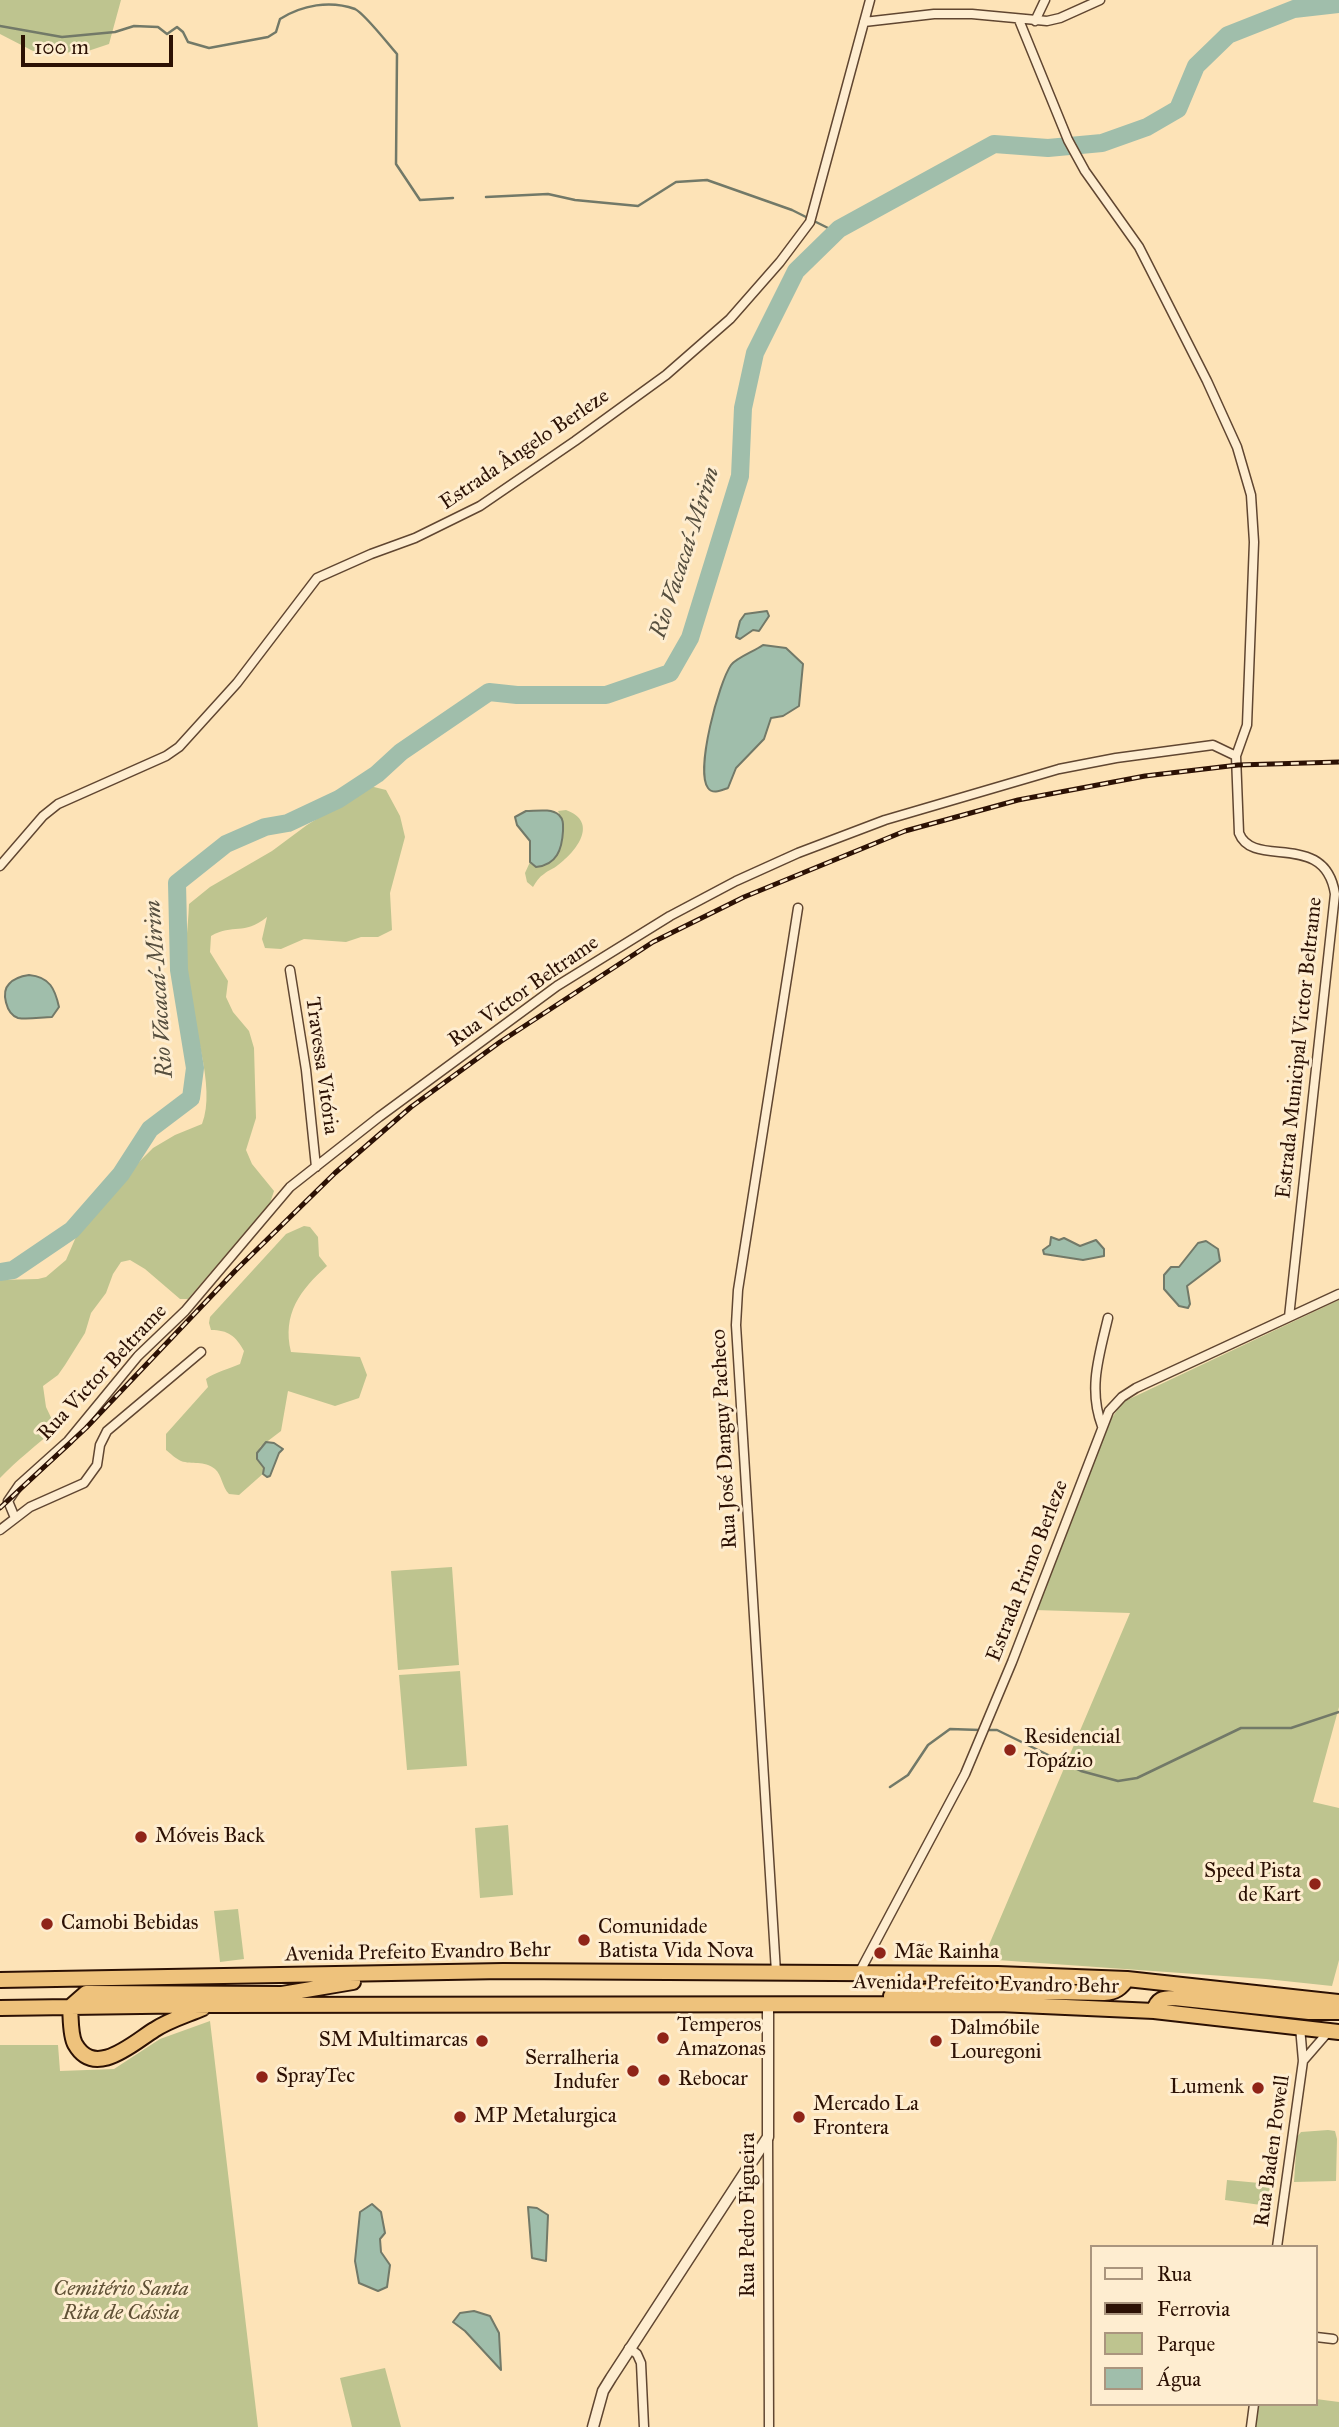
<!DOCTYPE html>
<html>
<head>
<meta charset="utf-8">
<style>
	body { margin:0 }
	#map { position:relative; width:1339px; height:2427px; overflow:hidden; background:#fde3b7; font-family:"IM FELL Great Primer",serif }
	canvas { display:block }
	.legend { position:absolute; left:1090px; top:2245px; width:228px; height:161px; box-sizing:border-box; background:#feedd0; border:2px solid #aa957e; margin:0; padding:9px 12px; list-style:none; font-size:21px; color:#2c1104 }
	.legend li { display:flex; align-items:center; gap:14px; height:35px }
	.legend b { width:35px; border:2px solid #aa957e }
	.scale { position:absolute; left:21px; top:35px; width:152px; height:32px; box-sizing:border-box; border:4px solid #2c1104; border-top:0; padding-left:9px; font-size:21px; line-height:24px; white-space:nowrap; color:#2c1104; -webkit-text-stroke:5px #feedd0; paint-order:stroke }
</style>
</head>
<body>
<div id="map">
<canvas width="1339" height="2427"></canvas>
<ul class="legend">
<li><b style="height:9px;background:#feedd0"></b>Rua</li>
<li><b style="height:9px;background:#2c1104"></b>Ferrovia</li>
<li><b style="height:19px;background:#bec48f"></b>Parque</li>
<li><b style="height:19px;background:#a0beab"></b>Água</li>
</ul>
<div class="scale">100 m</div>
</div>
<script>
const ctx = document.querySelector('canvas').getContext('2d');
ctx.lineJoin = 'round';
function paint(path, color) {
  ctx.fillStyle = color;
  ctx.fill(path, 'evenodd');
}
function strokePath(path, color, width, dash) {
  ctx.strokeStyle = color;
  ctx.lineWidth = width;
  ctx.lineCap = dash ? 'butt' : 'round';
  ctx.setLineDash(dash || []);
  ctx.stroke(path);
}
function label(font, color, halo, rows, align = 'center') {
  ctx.font = font + ' "IM FELL Great Primer",serif';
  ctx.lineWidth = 6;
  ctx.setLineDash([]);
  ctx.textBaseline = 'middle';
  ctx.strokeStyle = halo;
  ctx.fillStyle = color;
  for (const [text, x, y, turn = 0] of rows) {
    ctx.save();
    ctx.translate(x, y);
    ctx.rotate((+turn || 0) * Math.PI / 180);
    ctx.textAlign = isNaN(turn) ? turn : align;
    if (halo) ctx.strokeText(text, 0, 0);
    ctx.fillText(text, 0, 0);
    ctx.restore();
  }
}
paint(new Path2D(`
	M0,0H121L109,44L82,53L33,51L0,34Z
	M370,786L386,790L400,816L405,837L390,893L392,930L378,937H361L346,942L304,939L281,949L265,948L262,939L267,917C243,936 234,923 211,936L210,952L228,981L226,997L233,1012L249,1031L254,1048L256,1118L246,1150L252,1164L274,1191L270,1203L188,1299H180L145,1269L130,1260L121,1262L113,1274L106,1293L91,1313L85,1333L65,1365L58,1375L43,1386L46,1407L56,1428C37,1445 17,1460 0,1478V1280L38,1279L46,1277L66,1260L79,1230L141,1160L153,1148L175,1135L202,1124C217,1087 191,1020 186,980C184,955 188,929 189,904L210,887L272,851L307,825Z
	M566,810C599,822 577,851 558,865C554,869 548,870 544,874C539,877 536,882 533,887L527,882L525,873L530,862L536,867L563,822L558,811Z
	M304,1226L310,1227L318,1237L319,1256L327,1266C300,1290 282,1314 291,1352L360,1357L367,1375L359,1398L335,1406L288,1391L281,1431L260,1447L257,1459L264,1468L265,1472L239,1495L229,1494C222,1487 222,1475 215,1469C204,1460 192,1465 181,1461C176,1459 170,1453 166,1450V1434L208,1387L206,1379C213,1373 231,1368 240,1364L244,1351C236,1336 228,1330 211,1330L209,1323L210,1317L286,1234Z
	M1339,1300V1707L1313,1802L1339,1808V1960L1332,1986L1266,1979L983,1959L1130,1613L1035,1610L1111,1419L1123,1402Z
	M452,1567L459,1665L398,1670L391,1571Z
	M460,1671L467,1766L407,1770L399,1675Z
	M508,1825L513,1895L480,1898L475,1828Z
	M238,1909L244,1959L220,1962L214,1911Z
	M210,2021L258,2427H0V2045H58L60,2071L114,2069L160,2039Z
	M1328,2130L1335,2131L1337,2139L1336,2181L1294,2182L1297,2137L1301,2132Z
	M1227,2180L1270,2184L1268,2206L1225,2200Z
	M385,2368L401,2427H352L340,2378Z
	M1316,2399L1339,2402V2427H1256L1258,2404H1316Z`), '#bec48f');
const water = new Path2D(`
	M767,611L769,616L759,631L753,630L740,639L736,637L740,621L745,614Z
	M763,645L786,648L803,664L799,706L783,716L771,718L764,739L736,768L728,788C722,790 713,795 708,788C695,770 719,682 731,665C736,658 755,651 763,645Z
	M526,811C536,811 551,808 559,815C564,820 563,825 563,831C562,849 557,865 536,867L530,862V841L517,825L515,817Z
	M29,975C50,977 55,989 59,1007L52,1017C42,1017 28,1020 18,1018C6,1014 1,992 9,984C14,978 22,976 29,975Z
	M1051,1237L1059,1240L1064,1238L1080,1246L1096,1240L1104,1249V1256L1083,1260L1044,1254L1043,1250L1050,1245Z
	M1206,1241L1218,1249L1220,1261L1187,1286L1190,1304L1188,1308L1179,1306L1164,1289V1275L1171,1267H1179L1198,1243Z
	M266,1442L274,1443L283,1449L279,1453L270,1476L267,1477L263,1474L264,1468L257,1459V1453Z
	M372,2204L381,2212L385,2233L380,2239L381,2252L390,2265L387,2287L378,2291L359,2283L355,2261L360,2212Z
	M528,2207L537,2208L548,2215L546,2261L532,2258Z
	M474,2311L490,2316L499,2333L501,2370L465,2331L453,2322L460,2313Z`);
paint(water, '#a0beab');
strokePath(water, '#727968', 2);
strokePath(new Path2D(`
	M0,26L62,37L115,32L134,26L158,27L167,34L177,27L183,32L188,42L209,48L268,37L276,32L280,19C302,5 330,0 355,9C365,14 388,44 397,54L396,164L420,200L453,198
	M486,197L548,194L575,200L638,206L676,182L707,180L792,210L830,229H839
	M987,1730H997L1081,1771L1118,1781L1137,1778L1241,1728H1291L1339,1712
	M890,1787L908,1775L928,1745L950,1729L980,1730`), '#727968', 2.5);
strokePath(new Path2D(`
	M0,1272L13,1270L72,1230L121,1174L150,1129L191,1098L195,1068L179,970L177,883L226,844L265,827L288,823L339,799L377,774L401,752L489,692L517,695H606L670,673L690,638L740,476L743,408L755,353L796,271L839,229L994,144L1048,148L1102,143L1147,127L1178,109L1196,66L1228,35L1294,9L1339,4`), '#a0beab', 18);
const minor = new Path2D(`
	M1019,20L1068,140L1085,171L1139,247L1207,381L1237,447L1251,495L1254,542L1247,725L1236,756L1239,833C1253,870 1325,829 1335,894L1289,1317
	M1035,21L1045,0
	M864,22L934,14H972L1047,21L1060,18L1100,0
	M0,866L43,816L58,804L166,756L179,747L237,683L317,578L371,554L415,538L480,506L575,441L666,375L730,319L780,262L810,222L870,0
	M290,970L306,1070L316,1167
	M1102,1426C1088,1389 1099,1356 1108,1318
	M15,1518L8,1501L19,1485L68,1441L138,1356L185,1311L290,1187L379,1117L557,986L670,916L736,881L798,853L885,820L1059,769L1116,758L1213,745L1236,756
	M0,1530L30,1507L84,1483L97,1465L100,1445L107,1431L201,1352
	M776,1972L736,1325L738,1290L798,908
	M859,1973L965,1774L1012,1662L1109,1411L1122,1397L1136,1388L1339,1294
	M1303,2061L1329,2031
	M768,2137L769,2427
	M1277,2247L1303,2061L1300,2027
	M1316,2337L1333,2339
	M629,2348L637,2354L641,2363L644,2427
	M1251,2427L1254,2404`);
const tertiary = new Path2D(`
	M593,2427L603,2391L611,2378L768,2137V2003`);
const trunk = new Path2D(`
	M0,1980L503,1971L998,1974L1127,1979L1339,2002
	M891,1996L939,1990L1104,1993C1116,1992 1121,1988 1127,1979
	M0,2008L211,2005L999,2004L1154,2011L1339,2032
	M203,2008C187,2015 169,2020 154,2030C133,2043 95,2079 75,2044C70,2035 71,2017 70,2007L86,1993L282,1994L353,1982
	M1154,2011C1157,1999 1163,1998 1174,1998L1309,2012H1339`);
strokePath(minor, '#604631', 11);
strokePath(tertiary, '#604631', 13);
strokePath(trunk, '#2c1104', 18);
strokePath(minor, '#feedd0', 8);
strokePath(tertiary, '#feedd0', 10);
strokePath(trunk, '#eec27c', 14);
const rail = new Path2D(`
	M0,1508L86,1428L236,1270L335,1173L411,1107L500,1042L653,942L744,897L905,831L1018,800L1145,776L1238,765L1339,762`);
strokePath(rail, '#2c1104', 5);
strokePath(rail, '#feedd0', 2.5, [8]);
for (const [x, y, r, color] of [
	[1010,1750,7,"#8f2418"],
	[141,1837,7,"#8f2418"],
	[1315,1884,7,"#8f2418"],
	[47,1924,7,"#8f2418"],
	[584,1940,7,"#8f2418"],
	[880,1953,7,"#8f2418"],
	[663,2038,7,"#8f2418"],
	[482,2041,7,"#8f2418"],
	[936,2041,7,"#8f2418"],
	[633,2071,7,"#8f2418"],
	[262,2077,7,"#8f2418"],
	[664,2080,7,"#8f2418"],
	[1258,2088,7,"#8f2418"],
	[460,2117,7,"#8f2418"],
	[799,2117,7,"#8f2418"]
]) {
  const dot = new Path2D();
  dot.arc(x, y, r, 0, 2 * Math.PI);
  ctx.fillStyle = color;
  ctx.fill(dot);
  strokePath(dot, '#feedd0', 2.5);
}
label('21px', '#2c1104', '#feedd0', [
	["Estrada Ângelo Berleze",525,450,-34],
	["Rua Victor Beltrame",524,992,-35],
	["Estrada Municipal Victor Beltrame",1300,1048,-84],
	["Travessa Vitória",321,1066,82],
	["Rua Victor Beltrame",103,1373,-47],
	["Rua José Danguy Pacheco",725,1439,-93],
	["Estrada Primo Berleze",1028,1571,-69],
	["Avenida Prefeito Evandro Behr",418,1953,-1],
	["Avenida Prefeito Evandro Behr",986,1985,1],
	["Rua Baden Powell",1273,2151,-82],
	["Rua Pedro Figueira",749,2215,-90]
]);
label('21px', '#2c1104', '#feedd0', [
	["Residencial",1024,1738],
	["Topázio",1024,1762],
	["Móveis Back",155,1837],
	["Speed Pista",1301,1872,"right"],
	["de Kart",1301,1896,"right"],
	["Camobi Bebidas",61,1924],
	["Comunidade",598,1928],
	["Batista Vida Nova",598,1952],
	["Mãe Rainha",894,1953],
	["Temperos",677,2026],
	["Amazonas",677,2050],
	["Dalmóbile",950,2029],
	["Louregoni",950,2053],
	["SM Multimarcas",468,2041,"right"],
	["Serralheria",619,2059,"right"],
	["Indufer",619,2083,"right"],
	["SprayTec",276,2077],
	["Rebocar",678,2080],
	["Lumenk",1244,2088,"right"],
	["Mercado La",813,2105],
	["Frontera",813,2129],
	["MP Metalurgica",474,2117]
], 'left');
label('italic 21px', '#5f5035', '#feedd0', [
	["Cemitério Santa",121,2290],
	["Rita de Cássia",121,2314]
]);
label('italic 23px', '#554e3e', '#feedd0', [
	["Rio Vacacaí-Mirim",686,553,-72],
	["Rio Vacacaí-Mirim",160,989,-94]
]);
</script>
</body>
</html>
